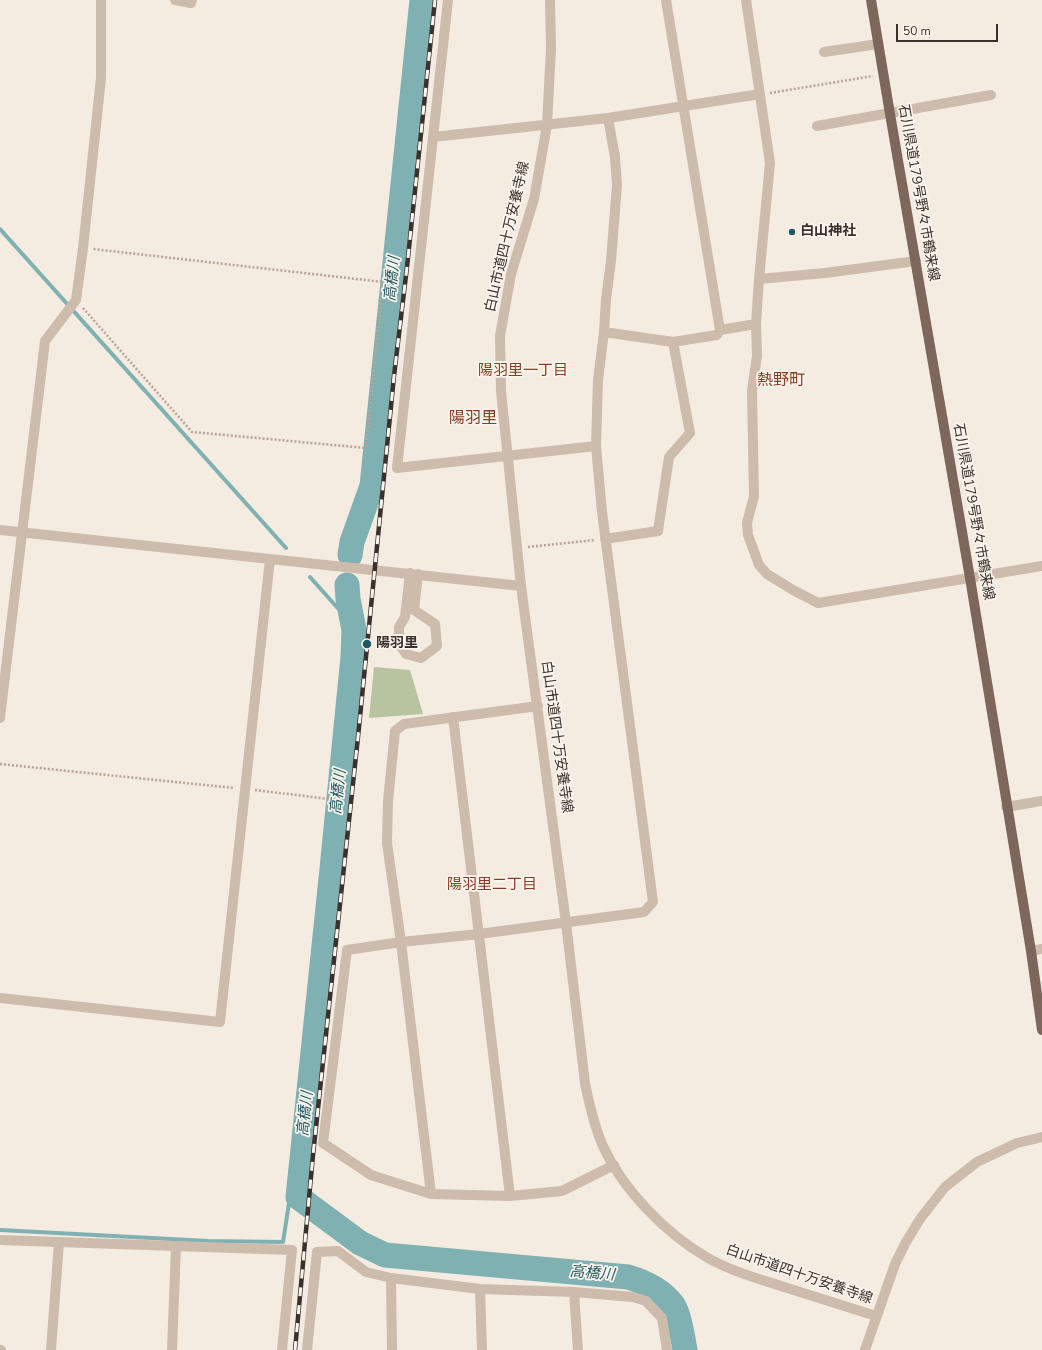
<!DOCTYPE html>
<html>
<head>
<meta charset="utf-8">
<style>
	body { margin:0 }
	#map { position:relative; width:1042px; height:1350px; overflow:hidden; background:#f4ebe1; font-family:"Nunito Sans",sans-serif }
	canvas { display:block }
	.scale { position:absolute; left:896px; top:24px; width:102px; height:18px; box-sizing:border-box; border:2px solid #3b302b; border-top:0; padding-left:5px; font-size:12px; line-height:14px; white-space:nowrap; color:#3b302b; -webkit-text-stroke:3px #fbf5ee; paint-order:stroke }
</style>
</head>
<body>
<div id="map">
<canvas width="1042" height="1350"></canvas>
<div class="scale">50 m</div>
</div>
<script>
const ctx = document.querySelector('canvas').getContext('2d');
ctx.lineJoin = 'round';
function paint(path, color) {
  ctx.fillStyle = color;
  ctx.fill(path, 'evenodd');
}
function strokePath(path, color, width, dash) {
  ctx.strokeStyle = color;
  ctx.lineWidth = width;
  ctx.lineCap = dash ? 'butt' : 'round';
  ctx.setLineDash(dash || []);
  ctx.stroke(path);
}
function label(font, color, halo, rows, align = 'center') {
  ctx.font = font + ' "Nunito Sans","Noto Sans JP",sans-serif';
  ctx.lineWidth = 3.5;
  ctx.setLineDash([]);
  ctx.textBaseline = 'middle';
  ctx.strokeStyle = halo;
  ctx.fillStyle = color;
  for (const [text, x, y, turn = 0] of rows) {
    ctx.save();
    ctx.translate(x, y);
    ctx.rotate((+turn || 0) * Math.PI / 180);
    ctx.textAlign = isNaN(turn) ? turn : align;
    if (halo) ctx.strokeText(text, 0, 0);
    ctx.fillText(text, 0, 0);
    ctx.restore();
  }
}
paint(new Path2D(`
	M374,667L410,670L423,714L369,718Z`), '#b8c4a0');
strokePath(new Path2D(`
	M0,229L286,548
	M310,577L343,614L354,630
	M0,1230L208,1241L283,1242L289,1203L298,1197`), '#7fb0b2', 4);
strokePath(new Path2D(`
	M350,555L352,542L372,486L422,0
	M347,585L348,599L354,630L353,657L332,869L298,1197L360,1243L385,1255L628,1277C645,1282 662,1290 673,1305C679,1313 683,1339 685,1350`), '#7fb0b2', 25);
strokePath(new Path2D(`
	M770,93L873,76
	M83,308L192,432L366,448L383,282L93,249
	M528,547L595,540
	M0,764L234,788
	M255,790L329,799`), '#b9a596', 2.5, [2, 2]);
strokePath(new Path2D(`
	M175,0L191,3L192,0
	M448,0L397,468L596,446
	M550,0L551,48L547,125L534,199L511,274L500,336L501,391L521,586L566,923L585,1083C589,1103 594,1125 602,1144C622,1189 666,1234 708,1258C731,1271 756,1278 781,1286C813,1296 845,1306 876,1316
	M666,0L720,330L756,324
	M746,0L770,163L759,279L756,324L757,356L752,391L754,496L747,523L748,535L759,565L767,574L793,590L818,603L1042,566
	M824,52L878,44
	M608,118L615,157L617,185L611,261L606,299L604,332L598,380L596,446L602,512L653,902L644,912L479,934L401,942L431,1194L510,1196L562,1191L614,1165
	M817,126L991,95
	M433,137L608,118L760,94
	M759,279L825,273L916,261
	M604,332L673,342L690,433L669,457L658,531L605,539
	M673,342L717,335L720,330
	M0,530L521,586
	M410,573L405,617L399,627V644L406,654L421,658L437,646L435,624L414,610L418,574
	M453,717L510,1196
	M0,718L45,341L76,300L83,248L101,78V0
	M1006,807L1042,801
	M1031,951L1042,949
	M0,998L220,1022L270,559
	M431,1194L371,1175L323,1143L347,950L401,942L387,843L388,801L395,731L404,724L538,706
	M0,1240L292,1250L282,1350
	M391,1278L392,1350
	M480,1289L482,1350
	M574,1292L578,1350
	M0,1350H1
	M51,1350L59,1242
	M172,1350L176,1247
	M307,1350L317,1252L338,1251L366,1272L391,1278L480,1289L574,1292L633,1297L646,1301L662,1318L667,1350
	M865,1350L895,1264L906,1242L920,1219L945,1187L977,1162L1017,1143L1042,1137`), '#cdbbac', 10);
strokePath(new Path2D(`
	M871,0L890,114L970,578L1031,951L1042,1030`), '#7d675c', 10);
const rail = new Path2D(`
	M295,1350L313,1155L358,737L394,376L407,267L435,0`);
strokePath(rail, '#3b302b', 4.5);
strokePath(rail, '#fbf5ee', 3, [9]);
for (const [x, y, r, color] of [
	[792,232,4,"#1f5a5e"],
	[367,644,5,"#1f5a5e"]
]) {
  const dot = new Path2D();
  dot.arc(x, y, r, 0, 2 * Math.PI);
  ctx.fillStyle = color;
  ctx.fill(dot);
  strokePath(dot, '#fbf5ee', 1.5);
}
label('14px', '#3b302b', '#fbf5ee', [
	["石川県道179号野々市鶴来線",918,193,80],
	["白山市道四十万安養寺線",508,237,-77],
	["石川県道179号野々市鶴来線",973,512,80],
	["白山市道四十万安養寺線",556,737,82],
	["白山市道四十万安養寺線",799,1275,19]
]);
label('bold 14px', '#3b302b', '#fbf5ee', [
	["白山神社",800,232],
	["陽羽里",376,644]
], 'left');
label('italic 15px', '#1f5a5e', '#fbf5ee', [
	["高橋川",393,279,-84],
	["高橋川",339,792,-84],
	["高橋川",306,1114,-84],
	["高橋川",592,1274,5]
]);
label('15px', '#8c3b22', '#fbf5ee', [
	["陽羽里一丁目",523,371],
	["陽羽里二丁目",492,885]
]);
label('16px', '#8c3b22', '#fbf5ee', [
	["熱野町",781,381],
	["陽羽里",473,419]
]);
</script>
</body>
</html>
